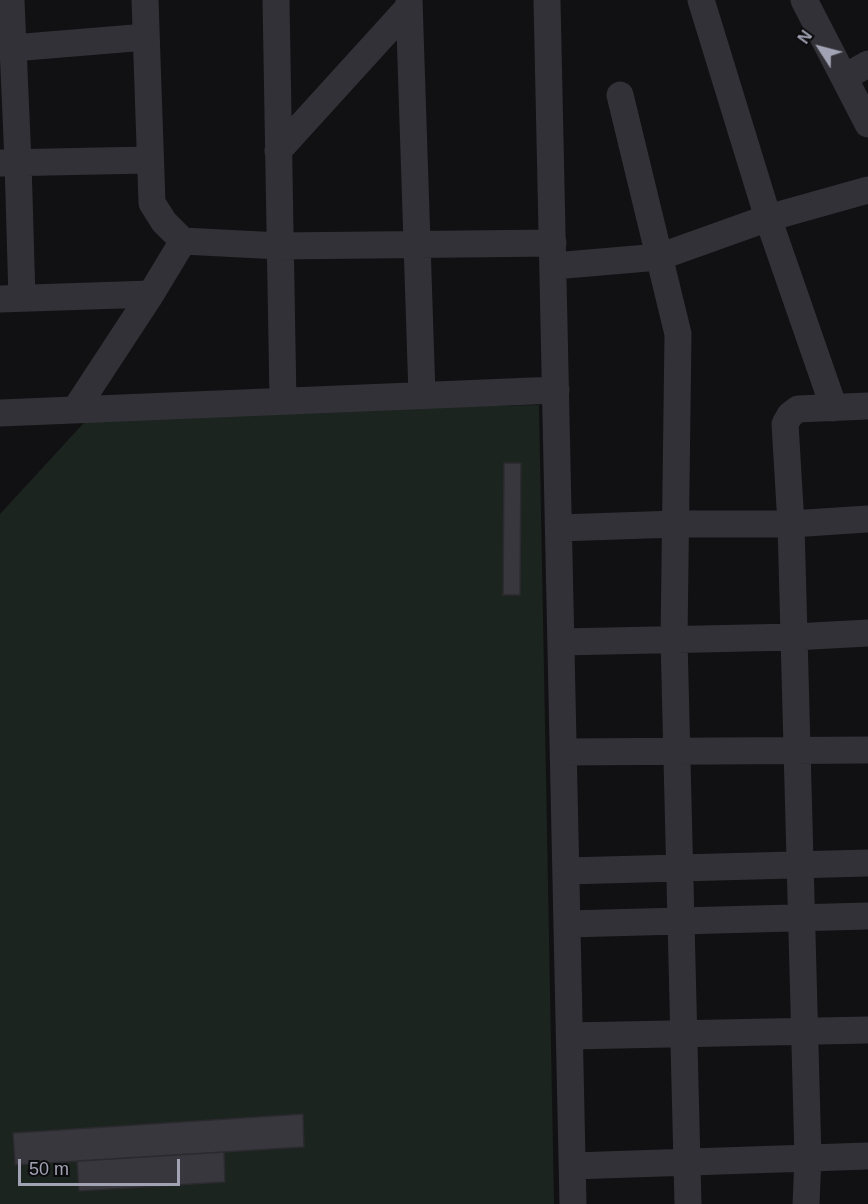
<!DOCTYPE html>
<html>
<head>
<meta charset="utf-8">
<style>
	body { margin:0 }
	#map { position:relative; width:868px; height:1204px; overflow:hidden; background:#111012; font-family:Helvetica,sans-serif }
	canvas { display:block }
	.north { position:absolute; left:790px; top:18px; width:60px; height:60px; -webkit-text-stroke:4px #0c0b0d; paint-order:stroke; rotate:306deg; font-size:16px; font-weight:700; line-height:24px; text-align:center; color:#a1a2b3 }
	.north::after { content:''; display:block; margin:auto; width:21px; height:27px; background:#a1a2b3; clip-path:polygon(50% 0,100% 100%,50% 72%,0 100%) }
	.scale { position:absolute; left:18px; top:1159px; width:162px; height:27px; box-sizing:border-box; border:3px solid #a1a2b3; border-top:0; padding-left:8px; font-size:18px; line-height:21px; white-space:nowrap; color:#a1a2b3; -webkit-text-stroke:4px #0c0b0d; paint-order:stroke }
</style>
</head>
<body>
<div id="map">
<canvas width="868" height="1204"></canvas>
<div class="north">N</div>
<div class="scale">50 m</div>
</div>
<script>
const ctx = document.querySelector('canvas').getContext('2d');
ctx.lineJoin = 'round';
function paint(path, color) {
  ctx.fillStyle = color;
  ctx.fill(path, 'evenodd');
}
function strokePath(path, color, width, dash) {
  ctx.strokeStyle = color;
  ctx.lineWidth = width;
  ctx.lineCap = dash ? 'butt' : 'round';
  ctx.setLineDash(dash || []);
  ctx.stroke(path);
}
paint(new Path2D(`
	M539,405L554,1204H0V514L92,414Z`), '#1c241f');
const building = new Path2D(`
	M504,463H521L520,595H503Z
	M303,1114L304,1147L15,1165L13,1133Z
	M224,1152L225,1182L79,1191L77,1161Z`);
paint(building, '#38373d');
strokePath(building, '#2b2a2e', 1.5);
strokePath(new Path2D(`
	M11,0L18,162L22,298
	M145,0L152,203L164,222L183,241L280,246L553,243
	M276,0L283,401
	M409,0L422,395
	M547,0L573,1204
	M701,0L768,218L834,408
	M804,0L868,124
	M13,48L146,37
	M845,77L868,64
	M620,95L678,334L674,639L688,1204
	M278,151L408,8
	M0,163L149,160
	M554,266L659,257L768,218L868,190
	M0,299L151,294
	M75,410L151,294L183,241
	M0,413L556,390
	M559,528L676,524H791L868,519
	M561,642L794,637L868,633
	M564,752L868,750
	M566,871L868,863
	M567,924L868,916
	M570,1036L868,1030
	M573,1166L868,1156
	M806,1204L808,1158L791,524L785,424L790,415L798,409L868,406`), '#323137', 27);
</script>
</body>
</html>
